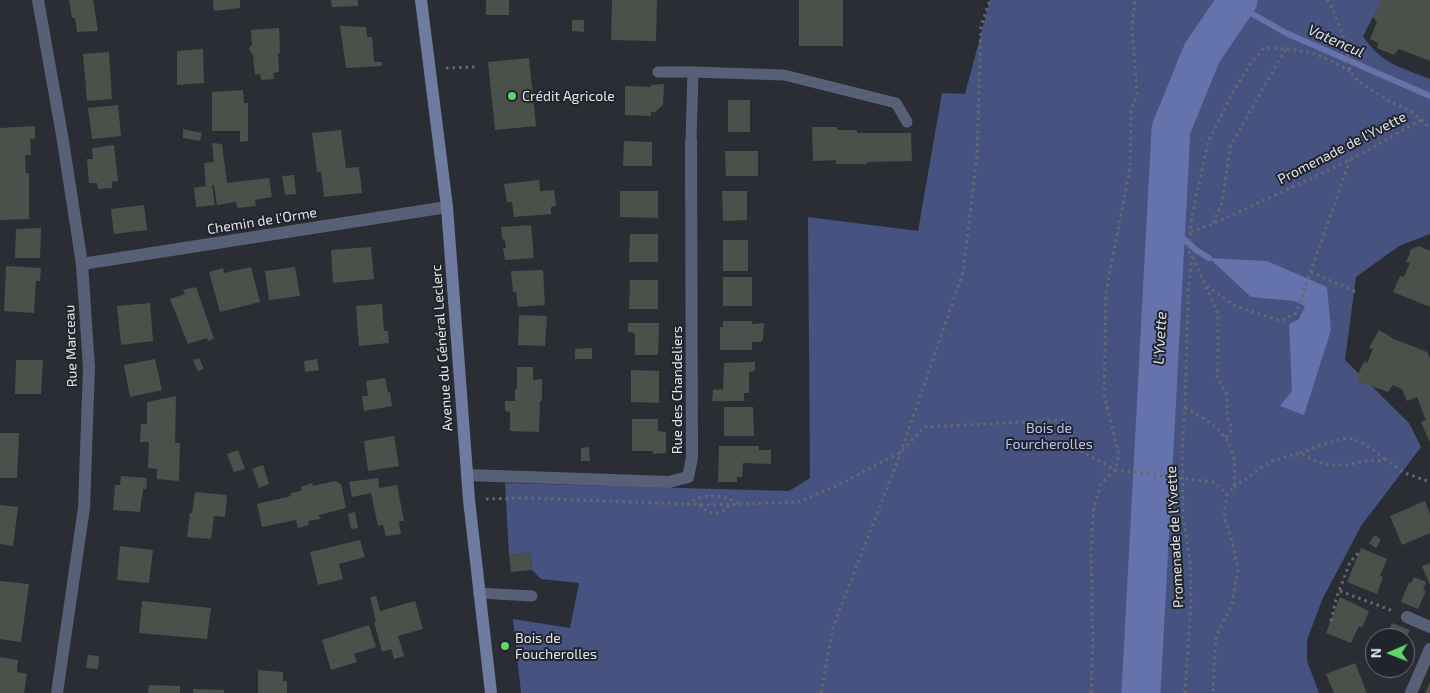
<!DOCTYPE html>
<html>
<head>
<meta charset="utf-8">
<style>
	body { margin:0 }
	#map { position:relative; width:1430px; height:693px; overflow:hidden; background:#2b2d35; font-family:"Exo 2",sans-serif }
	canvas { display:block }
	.north { position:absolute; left:1365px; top:628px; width:50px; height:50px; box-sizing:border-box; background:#21242b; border:1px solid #6f7177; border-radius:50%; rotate:269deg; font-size:14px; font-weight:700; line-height:20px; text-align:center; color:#e3e4ea }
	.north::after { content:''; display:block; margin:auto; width:18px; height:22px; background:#5fd56b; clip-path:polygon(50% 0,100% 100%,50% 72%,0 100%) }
</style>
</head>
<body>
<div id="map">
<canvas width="1430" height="693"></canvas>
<div class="north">N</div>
</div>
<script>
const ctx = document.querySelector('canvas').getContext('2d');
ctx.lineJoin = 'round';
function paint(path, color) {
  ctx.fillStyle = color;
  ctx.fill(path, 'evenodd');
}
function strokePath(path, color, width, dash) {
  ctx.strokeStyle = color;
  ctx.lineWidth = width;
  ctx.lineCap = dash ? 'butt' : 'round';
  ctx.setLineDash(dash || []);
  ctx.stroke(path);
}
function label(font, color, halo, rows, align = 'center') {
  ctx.font = font + ' "Exo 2",sans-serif';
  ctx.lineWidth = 4;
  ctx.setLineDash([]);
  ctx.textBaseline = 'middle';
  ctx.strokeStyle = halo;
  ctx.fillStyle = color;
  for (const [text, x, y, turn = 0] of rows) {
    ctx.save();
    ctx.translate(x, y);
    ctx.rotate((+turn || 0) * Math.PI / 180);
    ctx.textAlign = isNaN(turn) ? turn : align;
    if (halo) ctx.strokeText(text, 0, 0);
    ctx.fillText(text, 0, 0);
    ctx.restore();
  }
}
paint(new Path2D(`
	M990,0H1382L1363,36C1380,63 1402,68 1430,79V234L1399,246L1356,277L1345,360L1409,423L1421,447L1361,526L1322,600L1307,640V661L1319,693H521L513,619L570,628L579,583L541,579L532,570L531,553L509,555L505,483L789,491L810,478L808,217L918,231L942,93L965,94Z`), '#46527f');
paint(new Path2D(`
	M1209,258L1267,261L1327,287L1331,330L1304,415L1280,406L1292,391L1289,324L1299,319L1305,306L1294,301L1251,297Z`), '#6473ab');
strokePath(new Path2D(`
	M1235,4L1286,33L1430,96
	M1166,223L1196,250L1209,258`), '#6473ab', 6);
strokePath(new Path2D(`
	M1141,693L1171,129L1202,53L1238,0`), '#6473ab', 39);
paint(new Path2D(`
	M69,0H93L98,31L77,32L75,18H72Z
	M213,0H240V8L214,11Z
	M331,0H358V6L332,7Z
	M486,0H509V15H486Z
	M612,0H657L656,41L611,40Z
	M799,0H843V46H799Z
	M1381,0H1430V61L1399,49L1394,55L1377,48L1378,43L1370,39L1377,22L1373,17Z
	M572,20H584V32L572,31Z
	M340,26L366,27L367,37H372L374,62H382V66L346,68Z
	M279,28L280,53H278L279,72L273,73L274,79L261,80L260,74L255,75L253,55L250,51L249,48L252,45L251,30Z
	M203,49L204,83L177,85V51Z
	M109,52L112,99L87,101L83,54Z
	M529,58L536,126L495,130L488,62Z
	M664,84L663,105L655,112H651V116L625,115V86L651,87V85Z
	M243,90L244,103H248V141L240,142V131H212V92Z
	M728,100H750V132H728Z
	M118,105L121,136L92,139L88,108Z
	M35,126V139L30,138L31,155H25L26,173H29V219L0,220V128Z
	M812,127H837V130H857V133H911L912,161L867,162V164H836V160L813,161Z
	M183,129L202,133L200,141L183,138Z
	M341,130L346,168L359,167L362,193L324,197L321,172H317L312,133Z
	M624,141L652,142V166H623Z
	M212,143L222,144L227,183L269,178L272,197L255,200L256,206L237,208L236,202L217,205L214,185H212L215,205L196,207L194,188L206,186L204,163L214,162Z
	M114,145L118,181L112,182V188L98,189L97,183H89L87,159H93L92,148Z
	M725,151H758V176H726Z
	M294,175L296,194L285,195L282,176Z
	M539,180L540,191L554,190L556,206L551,207V214L514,217L512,202H507L504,184Z
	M620,191H658V218L620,217Z
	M722,191H747V220L723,221Z
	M144,205L147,230L114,234L111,209Z
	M531,225L534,258L505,260L503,248H506L505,241L502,238L501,227Z
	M41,228L40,258H15L16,229Z
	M630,234H658V262H629Z
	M723,240H748V271H723Z
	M1419,246L1430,251V307L1393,292L1400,276L1404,277L1410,263L1406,262L1410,253L1409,252L1411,249Z
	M371,247L374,279L333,283L331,250Z
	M6,266L41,268L40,281H36L34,313L4,311Z
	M251,267L260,302L220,312L209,272L223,268L224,273Z
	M295,267L300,296L269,300L265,271Z
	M543,270L545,305L518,307L516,292H513L511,271Z
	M723,277H752V306H723Z
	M630,280H658V309H629Z
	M196,287L214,339L208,341L207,338L188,344L170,299L185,294L183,290Z
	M150,303L153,341L121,345L117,306Z
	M382,304L384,331H388L389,343L359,346L356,306Z
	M519,315L547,316L545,346L518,345Z
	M723,321H752V324L764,323L763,339L761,342H752V350H720V327H723Z
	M628,323H659L658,355H635V333L628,332Z
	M1379,330L1394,339L1427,352L1430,358V443L1421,422L1426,420L1417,397L1407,401L1402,389L1393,385L1388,392L1359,382L1357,376L1364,362L1367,363L1373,349L1369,348Z
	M592,348V359H575V349Z
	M199,358L204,369L198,371L193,360Z
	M155,359L162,390L130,397L124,365Z
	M317,359L319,370L305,372L304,361Z
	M16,360H43L41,394H15Z
	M755,362V371L749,372V393H744V401H712L713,390L723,389L724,363Z
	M517,367H533V380L542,379V401H540L539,432L510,431V412L505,411V401H515V389H517Z
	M631,370L659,371V403L631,402Z
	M385,378L388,392H390L392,406L364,411L362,396H368L366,381Z
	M176,396L175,443H180L179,481L157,479V469L148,468L149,442H140L141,424H147V402Z
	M724,407H753L754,436H724Z
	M632,419H658V431L666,432V453L653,454V451H632Z
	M0,433H19L17,478H0Z
	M394,436L399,466L368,471L364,441Z
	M719,446H759V450H771V464L743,463L742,477H737V482H718Z
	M589,447L590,461H581V448Z
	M238,450L245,469L234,472L227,454Z
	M263,465L269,484L259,488L252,469Z
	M121,476L147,478L146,489H143L140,512L113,510L115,485H120Z
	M378,478L379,488L397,485L404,521H399L401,534L386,536L383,525L378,526L371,493L352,497L349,482Z
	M335,481L341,484L346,508L319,515L320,519L308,521L309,525L298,528L296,520L262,527L257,504L291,496L290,493L301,491V487L312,483L313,486Z
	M195,492L227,495L225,517L214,516L211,539L187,537L190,513H192Z
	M1425,501L1430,514V533L1402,545L1390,516Z
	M0,505L18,507L13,546L0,544Z
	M355,512L358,528L351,529L348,514Z
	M1375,535L1381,540L1376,548L1369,543Z
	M360,540L365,557L339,564L343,579L318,585L310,552Z
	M120,546L153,550L149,583L117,580Z
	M1361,548L1387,559L1380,576L1383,577L1377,594L1347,582Z
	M531,553L532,570L511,572L509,555Z
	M1430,563V585L1422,566Z
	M1414,577L1426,582L1423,590L1426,591L1418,609L1401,602L1409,582L1411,583Z
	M0,581L29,584L21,642L0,639Z
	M376,596L380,611L415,601L423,629L398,636L404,656L394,659L391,649L382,652L374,622H376L370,597Z
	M1340,597L1369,611L1362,628L1359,626L1351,643L1326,633Z
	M142,601L211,608L207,639L139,633Z
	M1392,623L1410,630L1406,638H1385Z
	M369,625L376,647L354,654L357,662L331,670L322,640Z
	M88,655L99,656L98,669L86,668Z
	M0,657L18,660L17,672L27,674L24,693H0Z
	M1355,663L1367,693H1334L1326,674Z
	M1384,668H1405L1407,672L1389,679Z
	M258,670L283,672V681H287V693H258Z
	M1430,682V693H1425L1426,691Z
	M149,685L180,686V693H148Z
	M193,689L224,690V693H193Z`), '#4a514a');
strokePath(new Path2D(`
	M1327,0L1330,3L1342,32L1347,50L1350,71L1358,81L1387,100L1412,112L1430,128
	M446,68L475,67
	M1213,223L1222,203L1230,147L1286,48
	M1191,232L1213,224L1350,160L1421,120
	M1193,257L1218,314V359L1217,377L1227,395V417L1232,428L1226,438
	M1311,272L1358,293
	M1207,286L1235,306L1281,321L1296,313L1350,160
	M1185,408C1207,420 1226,429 1233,455C1236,465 1234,477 1234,487L1227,494
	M1300,453C1312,449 1335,439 1347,438C1359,438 1376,452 1385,459
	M1234,487L1271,461L1300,453L1317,462L1331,465H1345L1366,461L1386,460L1405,473L1430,482
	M486,499L527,498L708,505L798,502L838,485L901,452L924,427L1064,420L1077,449L1115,470L1213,482L1227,494L1224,517L1231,537L1238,569L1232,604L1216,637L1213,689L1214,693
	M687,504C691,502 695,499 699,498C711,493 729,497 740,504
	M699,505C710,514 718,518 729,505
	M1340,591L1393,611
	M1331,621L1336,599L1350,562L1360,551
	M821,693L833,627L901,452L963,272L977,156L981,26L990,0
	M1091,693L1093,645L1091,551L1094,507L1101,484L1115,470L1119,455L1104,394L1106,292L1130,168L1131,111L1137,93L1132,26L1135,0
	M1185,693L1191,602L1190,560L1183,517L1182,450L1185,408L1188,294L1192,254L1188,251L1192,216L1208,142L1234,90L1251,63L1264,48C1285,48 1306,50 1325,58C1334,62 1342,67 1350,71`), '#676870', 3, [2.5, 4]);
strokePath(new Path2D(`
	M658,72H693
	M691,141L693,72L784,75L896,103L907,122
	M479,593L532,596`), '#586078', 11);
strokePath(new Path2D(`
	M38,0L62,135L82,264L89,367L84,508L57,693
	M82,264L447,207
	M467,475L669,482L688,477L692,458L691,141
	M1407,617L1430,627
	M1411,693L1430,649`), '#586078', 12);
strokePath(new Path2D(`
	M421,0L447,207L469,500L491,693`), '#707ba2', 12);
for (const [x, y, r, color] of [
	[512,96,5,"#5fd56b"],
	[505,646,5,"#5fd56b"]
]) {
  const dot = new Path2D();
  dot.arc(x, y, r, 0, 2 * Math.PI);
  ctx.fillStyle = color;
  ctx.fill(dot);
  strokePath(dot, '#21242b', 2);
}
label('14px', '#e3e4ea', '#21242b', [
	["Crédit Agricole",522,96],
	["Bois de",515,638],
	["Foucherolles",515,654]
], 'left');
label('14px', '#e3e4ea', '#21242b', [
	["Promenade de l'Yvette",1342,148,-27],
	["Chemin de l'Orme",262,221,-9],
	["Rue Marceau",71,346,-92],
	["Avenue du Général Leclerc",442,348,-94],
	["Rue des Chandeliers",677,390,-90],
	["Promenade de l'Yvette",1175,537,-93]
]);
label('14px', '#b5c4f5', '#21242b', [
	["Bois de",1049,428],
	["Fourcherolles",1049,444]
]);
label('italic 15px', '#dbe1f2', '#21242b', [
	["Vatencul",1336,41,24],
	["L'Yvette",1160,338,-87]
]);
</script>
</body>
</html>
